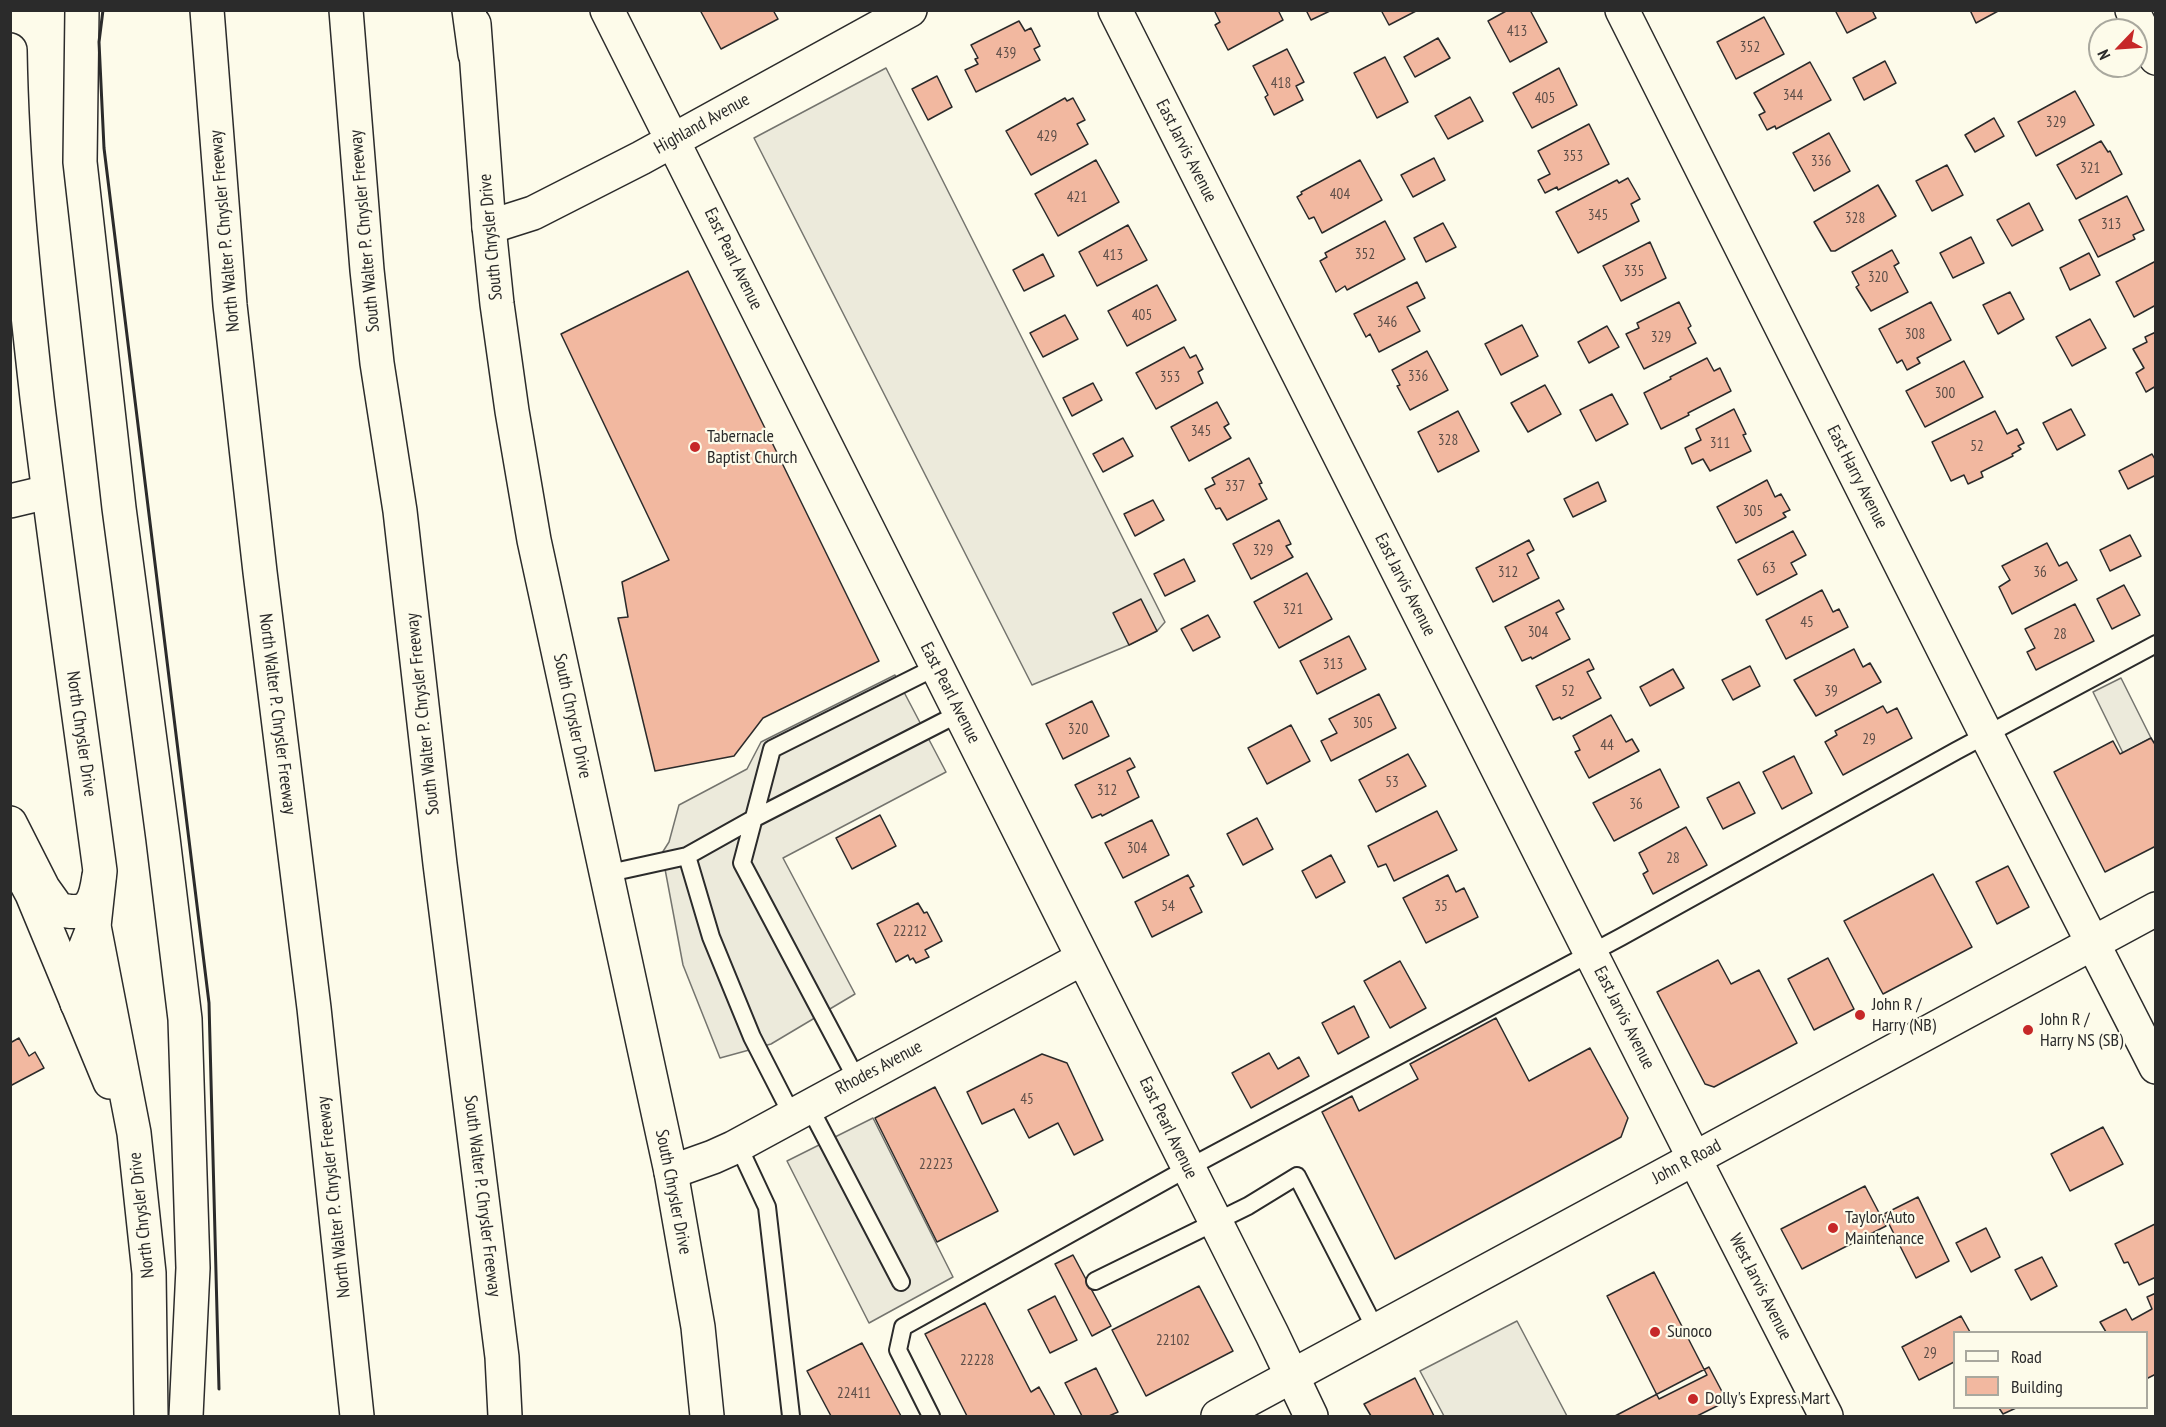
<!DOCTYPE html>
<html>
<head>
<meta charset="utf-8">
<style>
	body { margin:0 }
	#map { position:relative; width:2166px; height:1427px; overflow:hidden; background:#fdfbea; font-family:"PT Sans Narrow",sans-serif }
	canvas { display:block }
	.frame { position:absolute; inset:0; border:12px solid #2b2b2b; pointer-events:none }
	.legend { position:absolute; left:1953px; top:1331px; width:195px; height:78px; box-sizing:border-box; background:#fdfbea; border:2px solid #a9a89e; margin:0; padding:8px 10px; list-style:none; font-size:18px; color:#2b2b2b }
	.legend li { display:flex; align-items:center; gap:12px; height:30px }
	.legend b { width:30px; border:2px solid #a9a89e }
	.north { position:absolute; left:2088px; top:18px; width:60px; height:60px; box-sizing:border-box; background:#fdfbea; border:2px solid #a9a89e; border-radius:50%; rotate:245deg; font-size:16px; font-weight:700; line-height:24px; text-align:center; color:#2b2b2b }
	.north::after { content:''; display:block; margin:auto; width:21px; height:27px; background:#c62828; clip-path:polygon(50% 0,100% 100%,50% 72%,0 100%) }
</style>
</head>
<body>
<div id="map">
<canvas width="2166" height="1427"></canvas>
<div class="frame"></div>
<ul class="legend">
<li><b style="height:8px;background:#fdfbea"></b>Road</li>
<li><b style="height:16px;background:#f2b8a0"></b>Building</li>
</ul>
<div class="north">N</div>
</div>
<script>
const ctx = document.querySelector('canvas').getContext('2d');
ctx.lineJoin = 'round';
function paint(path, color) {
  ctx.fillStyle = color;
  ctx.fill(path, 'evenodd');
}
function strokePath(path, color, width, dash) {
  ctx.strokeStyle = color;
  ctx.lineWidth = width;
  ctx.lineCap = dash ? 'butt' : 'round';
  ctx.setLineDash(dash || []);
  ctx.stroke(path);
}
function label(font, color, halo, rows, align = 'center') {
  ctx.font = font + ' "PT Sans Narrow",sans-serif';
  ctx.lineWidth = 4.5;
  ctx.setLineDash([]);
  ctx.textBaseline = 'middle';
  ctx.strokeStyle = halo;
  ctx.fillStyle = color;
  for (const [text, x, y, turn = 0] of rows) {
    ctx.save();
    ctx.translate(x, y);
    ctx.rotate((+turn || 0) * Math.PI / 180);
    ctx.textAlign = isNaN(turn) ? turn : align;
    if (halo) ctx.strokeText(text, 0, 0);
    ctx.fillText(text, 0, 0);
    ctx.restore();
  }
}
const parking = new Path2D(`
	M886,68L1165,622L1157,631L1129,645L1032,685L754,138Z
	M895,675L946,772L783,858L855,994L771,1044L720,1058L683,965L662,853L669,842L679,805L747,769L761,742Z
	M2121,678L2151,738L2123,753L2093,692Z
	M873,1118L953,1277L869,1323L787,1161Z
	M1517,1321L1567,1416H1444L1420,1371Z`);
paint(parking, '#eceadb');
strokePath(parking, '#74746e', 1.5);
const building = new Path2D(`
	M700,10H773L778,19L721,49Z
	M1214,10H1278L1283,20L1228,50L1215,25L1220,22Z
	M1306,10H1332L1311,20Z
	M1381,10H1418L1389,25Z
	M1508,10H1530L1547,42L1510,62L1488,21Z
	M1835,10H1872L1876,18L1847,33Z
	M1970,10H2000L1976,23Z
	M1764,17L1784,54L1736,79L1717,42Z
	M1019,21L1025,31L1031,28L1040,46L1034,49L1040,60L976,92L965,70L978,64L975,59L978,58L971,45Z
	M1438,38L1450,58L1415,77L1404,57Z
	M1287,49L1304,82L1296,86L1303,100L1274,115L1265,97L1268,95L1253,66Z
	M1385,57L1408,102L1377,118L1354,73Z
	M1885,61L1896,83L1864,100L1853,78Z
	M1810,62L1831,100L1776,129L1775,126L1767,130L1759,115L1765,112L1754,93Z
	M1559,68L1577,105L1532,128L1513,93Z
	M937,76L952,107L928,120L912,89Z
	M2075,91L2094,125L2036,156L2018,122Z
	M1470,97L1483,121L1448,139L1435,116Z
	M1065,98L1067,101L1073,98L1085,120L1077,124L1088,144L1031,175L1006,131Z
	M1994,118L2004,136L1975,152L1965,135Z
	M1589,124L1609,164L1558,190L1557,187L1545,193L1538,180L1550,174L1538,151Z
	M1829,133L1850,171L1814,191L1793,153Z
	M2101,141L2108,152L2110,151L2122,174L2076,199L2057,165Z
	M1434,158L1445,180L1413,197L1401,175Z
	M1096,160L1119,202L1058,236L1035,194Z
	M1360,160L1382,200L1322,233L1314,217L1309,219L1297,197L1302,194L1301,192Z
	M1947,165L1963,195L1932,211L1916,181Z
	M1628,178L1640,199L1631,204L1639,221L1578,253L1556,212L1617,180L1619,183Z
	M1878,185L1896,216L1835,251H1831L1814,222Z
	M2127,196L2144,230L2133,235L2135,239L2098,257L2079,220Z
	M2029,203L2043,230L2012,246L1997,220Z
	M1385,221L1405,259L1347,290L1345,286L1336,292L1320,261L1327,257L1325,253Z
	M1443,223L1456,247L1426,262L1414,238Z
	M1128,225L1147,260L1097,286L1079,252Z
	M1971,237L1984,263L1953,278L1940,253Z
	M1650,242L1666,278L1621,301L1603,266Z
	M1892,250L1899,263L1894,266L1908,292L1871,311L1856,287L1859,285L1852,272Z
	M2089,253L2100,275L2070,290L2060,268Z
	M1043,254L1054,276L1024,291L1013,270Z
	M2156,261V305L2134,317L2116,282Z
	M688,271L879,661L763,718L734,756L655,771L618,618L628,617L622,582L669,560L561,334Z
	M1417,282L1425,298L1407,307L1420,331L1379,352L1370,334L1366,337L1354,314Z
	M1157,285L1176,320L1127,346L1108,311Z
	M2010,292L2024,319L1998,334L1983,305Z
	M1679,302L1691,326L1688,328L1696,343L1644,369L1626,334L1639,328L1637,323Z
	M1931,302L1951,340L1917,358L1920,363L1907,370L1902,360L1897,363L1879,329Z
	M1065,315L1078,339L1043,357L1030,333Z
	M2090,319L2106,348L2072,366L2056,337Z
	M1522,325L1538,356L1501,375L1485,344Z
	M1607,326L1619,347L1589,363L1578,342Z
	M2156,332V386L2146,392L2136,373L2144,368L2133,349L2147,342L2145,337Z
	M1184,347L1190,358L1196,355L1203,369L1198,372L1203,383L1156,409L1136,373Z
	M1427,351L1448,390L1410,410L1397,386L1400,385L1392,370Z
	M1707,358L1714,371L1720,368L1731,391L1688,413L1689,415L1661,429L1644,393L1671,379L1670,377Z
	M1964,361L1983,397L1925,427L1906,391Z
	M1093,383L1102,400L1072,416L1063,398Z
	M1545,385L1561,414L1528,432L1511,403Z
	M1612,394L1628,424L1596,441L1580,410Z
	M1217,402L1229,424L1224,427L1231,438L1189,461L1171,427Z
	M1734,409L1746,434L1743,435L1751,451L1710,471L1703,459L1692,464L1685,448L1701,440L1696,429Z
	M2071,409L2085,435L2057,450L2043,423Z
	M1458,411L1479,451L1438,472L1418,432Z
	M1995,411L2007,434L2017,429L2024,443L2018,446L2021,449L2012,454L2013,456L1981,472L1983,477L1968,484L1964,475L1951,481L1932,442Z
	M1123,438L1133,456L1103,472L1093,454Z
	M2152,454L2156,461V475L2128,489L2119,471Z
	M1249,458L1262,483L1259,484L1267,499L1227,520L1220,508L1216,509L1205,489L1215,484L1212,478Z
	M1767,480L1775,497L1781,494L1790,510L1783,513L1786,517L1736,543L1717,507Z
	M1598,482L1606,501L1573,517L1564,499Z
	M1153,500L1164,520L1135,536L1124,514Z
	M1279,520L1291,544L1286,546L1293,557L1251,579L1233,544Z
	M1793,531L1806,555L1791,563L1797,574L1757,595L1738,560Z
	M2130,535L2141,556L2110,571L2100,550Z
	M1529,540L1534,550L1527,554L1539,578L1493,602L1476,568Z
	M2047,543L2059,566L2067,562L2077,580L2012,614L1999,587L2010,580L2002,566Z
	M1184,559L1195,581L1165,596L1154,574Z
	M1307,573L1332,619L1279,648L1254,602Z
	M2124,585L2140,615L2112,629L2097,599Z
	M1822,590L1833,612L1839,609L1848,627L1786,659L1766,620Z
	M1141,599L1157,631L1129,645L1113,613Z
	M1559,600L1564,609L1556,613L1570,639L1532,659L1531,657L1522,661L1505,627Z
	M2075,604L2094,641L2036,670L2027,652L2035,648L2025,629Z
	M1208,615L1220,637L1193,651L1181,629Z
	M1349,636L1366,669L1317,694L1300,661Z
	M1854,649L1863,667L1870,663L1881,682L1816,716L1794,680Z
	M1589,659L1594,669L1587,672L1601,698L1561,719L1560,717L1553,720L1536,686Z
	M1750,666L1760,686L1733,700L1722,680Z
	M1673,669L1684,688L1650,706L1640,687Z
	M1379,694L1396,728L1331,761L1321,741L1337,733L1329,719Z
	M1092,701L1109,736L1063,759L1046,724Z
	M1883,706L1887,713L1897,708L1912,738L1843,775L1825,742L1837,735L1835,731Z
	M1611,715L1626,742L1632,739L1639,751L1589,778L1575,752L1580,750L1573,736Z
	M1291,725L1310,761L1267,784L1248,748Z
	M2151,738L2156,746V846L2105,872L2054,772L2113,741L2120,754Z
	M1408,754L1426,786L1376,812L1359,780Z
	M1794,756L1812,793L1782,809L1763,772Z
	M1130,758L1135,767L1127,771L1139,797L1102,816L1101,814L1092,818L1075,785Z
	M1660,769L1679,807L1614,841L1593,803Z
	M1739,782L1755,813L1723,829L1707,798Z
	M1437,811L1457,850L1394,881L1386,864L1378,867L1368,846Z
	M880,815L896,846L852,869L836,838Z
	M1257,818L1273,849L1243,865L1227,834Z
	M1152,820L1169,855L1123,878L1105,843Z
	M1686,827L1707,865L1653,894L1643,874L1648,871L1639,853Z
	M1331,855L1345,882L1316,898L1302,871Z
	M2008,866L2029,907L1997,924L1976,882Z
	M1933,874L1972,947L1883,994L1844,921Z
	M1188,875L1194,886L1190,888L1202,912L1152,937L1135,902Z
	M1448,875L1456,892L1464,888L1478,917L1426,943L1403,898Z
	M918,903L924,913L927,912L942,941L925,950L929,957L916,963L913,958L910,960L908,955L896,962L877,924Z
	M1828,958L1854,1009L1814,1030L1788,979Z
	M1718,960L1731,984L1759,970L1797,1043L1714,1087L1705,1084L1657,992Z
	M1400,961L1426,1008L1390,1028L1364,981Z
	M1354,1006L1369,1037L1338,1054L1322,1023Z
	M1496,1018L1529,1081L1590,1048L1628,1118L1621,1137L1395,1259L1322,1112L1352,1096L1359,1111L1418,1079L1410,1064Z
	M19,1038L29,1056L35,1052L44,1068L10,1086V1043Z
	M1269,1053L1278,1069L1299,1057L1309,1076L1251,1108L1232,1073Z
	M1042,1054L1067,1063L1103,1140L1074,1155L1058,1123L1029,1138L1014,1109L982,1124L967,1092Z
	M935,1087L998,1211L937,1242L875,1118Z
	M2103,1127L2123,1164L2070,1191L2051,1154Z
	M1865,1186L1886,1226L1802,1269L1781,1229Z
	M1918,1197L1949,1261L1916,1278L1884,1214Z
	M2155,1224L2156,1277L2139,1285L2128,1262L2124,1263L2115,1244Z
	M1986,1228L2000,1257L1971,1272L1956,1243Z
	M1073,1255L1111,1326L1092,1336L1055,1264Z
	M2042,1257L2057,1286L2031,1300L2015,1270Z
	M1654,1272L1707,1375L1659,1399L1607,1296Z
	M1199,1286L1233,1351L1146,1396L1112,1330Z
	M2156,1293V1374L2146,1379V1332H2106L2100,1322L2126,1309L2132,1320L2152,1309L2147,1297Z
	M1055,1296L1077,1340L1050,1353L1028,1310Z
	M985,1303L1031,1392L1039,1387L1055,1416H967L925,1334Z
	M1961,1316L1970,1332H1954V1362L1919,1380L1902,1347Z
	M862,1343L901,1416H831L807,1371Z
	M1709,1367L1727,1401L1697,1416H1615Z
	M1096,1368L1118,1412L1109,1416H1082L1065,1383Z
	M1415,1378L1434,1416H1371L1364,1404Z
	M1999,1408H2016L2003,1414Z`);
paint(building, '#f2b8a0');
strokePath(building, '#2b2b2b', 1.5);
const lane = new Path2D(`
	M605,874L687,856
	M857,1080L742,863L772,749L936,667
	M809,1106L901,1282
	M792,1115L752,1037L711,937L687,856L753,819L960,713
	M738,1145L767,1207L791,1416
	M1095,1281L1248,1206L1297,1176L1376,1330
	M931,1416L898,1350L903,1327L1188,1168L1621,937L1956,751L2156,644`);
const street = new Path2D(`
	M607,10L1272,1334L1311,1416
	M1115,10L1694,1158L1826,1416
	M1622,10L1987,736L2156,1067
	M2132,10L2156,58
	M489,227L533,213L641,158L910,10
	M10,501L48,492
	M10,823L43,888L58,909C90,918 95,903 99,876
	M77,1003L78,966L94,926
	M671,1172L713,1157L733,1148L1083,958`);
const secondary = new Path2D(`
	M474,24L489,227L497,304L512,411L534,540L671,1172L698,1327L707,1416
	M10,50C12,167 24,282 37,398C56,556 79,713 100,871L94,926L134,1133L149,1273L151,1416
	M10,853L32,894L110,1082
	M1218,1416L2156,909`);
const highway = new Path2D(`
	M82,10L80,162L119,508L163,838L185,1019L193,1268L186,1416
	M207,10L230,305L260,572L314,1008L357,1416
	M346,10L367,270L377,363L400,511L440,864L502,1357L505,1416
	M469,10L475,54`);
strokePath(lane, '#2b2b2b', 20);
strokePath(street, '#2b2b2b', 36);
strokePath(secondary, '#2b2b2b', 36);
strokePath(highway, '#2b2b2b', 36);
strokePath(lane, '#fdfbea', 16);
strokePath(street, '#fdfbea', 33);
strokePath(secondary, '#fdfbea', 33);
strokePath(highway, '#fdfbea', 33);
strokePath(new Path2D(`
	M103,10L99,42L104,148L209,1003L219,1389`), '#2b2b2b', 3);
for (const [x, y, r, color] of [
	[695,447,6,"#c62828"],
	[1860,1015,6,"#c62828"],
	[2028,1030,6,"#c62828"],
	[1833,1228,6,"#c62828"],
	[1655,1332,6,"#c62828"],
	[1693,1399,6,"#c62828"]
]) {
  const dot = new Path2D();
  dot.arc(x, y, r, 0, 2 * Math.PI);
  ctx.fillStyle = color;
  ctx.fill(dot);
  strokePath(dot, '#fdfbea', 2);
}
label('15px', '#5d4e48', null, [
	["413",1517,32],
	["352",1750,48],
	["439",1006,54],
	["418",1281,84],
	["344",1793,96],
	["405",1545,99],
	["329",2056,123],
	["429",1047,137],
	["353",1573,157],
	["336",1821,162],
	["321",2090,169],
	["404",1340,195],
	["421",1077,198],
	["345",1598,216],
	["328",1855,219],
	["313",2111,225],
	["352",1365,255],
	["413",1113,256],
	["335",1634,272],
	["320",1878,278],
	["405",1142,316],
	["346",1387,323],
	["308",1915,335],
	["329",1661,338],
	["336",1418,377],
	["353",1170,378],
	["300",1945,394],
	["345",1201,432],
	["328",1448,441],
	["311",1720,444],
	["52",1977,447],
	["337",1235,487],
	["305",1753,512],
	["329",1263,551],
	["63",1769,569],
	["312",1508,573],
	["36",2040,573],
	["321",1293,610],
	["45",1807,623],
	["304",1538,633],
	["28",2060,635],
	["313",1333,665],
	["52",1568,692],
	["39",1831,692],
	["305",1363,724],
	["320",1078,730],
	["29",1869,740],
	["44",1607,746],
	["53",1392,783],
	["312",1107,791],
	["36",1636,805],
	["304",1137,849],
	["28",1673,859],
	["54",1168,907],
	["35",1441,907],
	["22212",910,932],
	["45",1027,1100],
	["22223",936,1165],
	["22102",1173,1341],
	["29",1930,1354],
	["22228",977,1361],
	["22411",854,1394]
]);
label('18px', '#2b2b2b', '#fdfbea', [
	["Highland Avenue",702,124,-29],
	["East Jarvis Avenue",1186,151,63],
	["North Walter P. Chrysler Freeway",225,231,-95],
	["South Walter P. Chrysler Freeway",365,231,-95],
	["South Chrysler Drive",491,237,-95],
	["East Pearl Avenue",733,259,64],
	["East Harry Avenue",1857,477,63],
	["East Jarvis Avenue",1405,585,63],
	["East Pearl Avenue",950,693,63],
	["North Walter P. Chrysler Freeway",277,714,83],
	["South Walter P. Chrysler Freeway",423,714,-96],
	["South Chrysler Drive",572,716,78],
	["North Chrysler Drive",81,734,82],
	["East Jarvis Avenue",1624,1018,63],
	["Rhodes Avenue",879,1068,-28],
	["East Pearl Avenue",1168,1128,64],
	["John R Road",1687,1162,-28],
	["South Chrysler Drive",673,1192,79],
	["South Walter P. Chrysler Freeway",482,1196,83],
	["North Walter P. Chrysler Freeway",334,1197,-96],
	["North Chrysler Drive",142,1215,-96],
	["West Jarvis Avenue",1760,1287,63]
]);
label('18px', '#2b2b2b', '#fdfbea', [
	["Tabernacle",707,437],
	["Baptist Church",707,458],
	["John R /",1872,1005],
	["Harry (NB)",1872,1026],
	["John R /",2040,1020],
	["Harry NS (SB)",2040,1041],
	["Taylor Auto",1845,1218],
	["Maintenance",1845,1239],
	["Sunoco",1667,1332],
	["Dolly's Express Mart",1705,1399]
], 'left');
</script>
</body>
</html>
